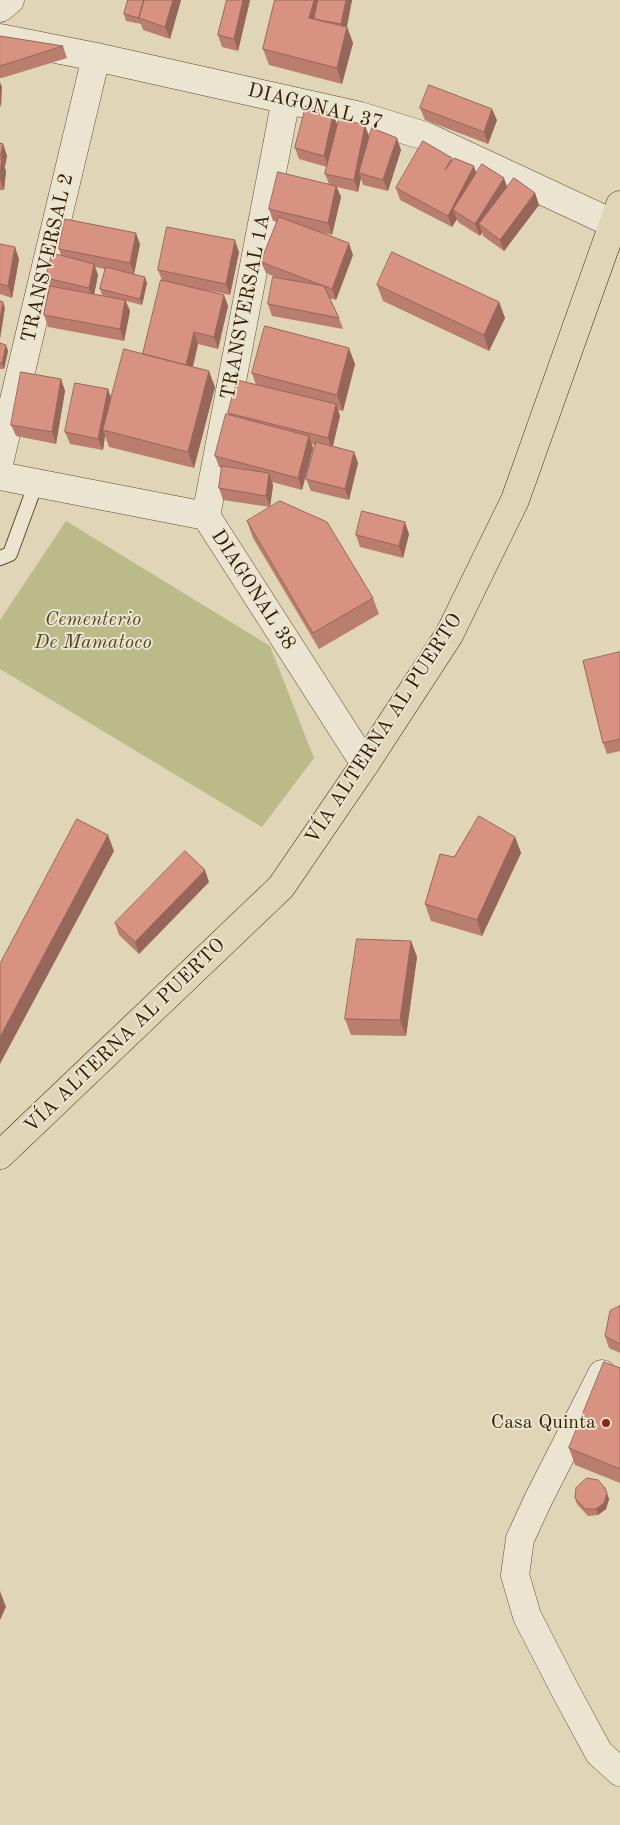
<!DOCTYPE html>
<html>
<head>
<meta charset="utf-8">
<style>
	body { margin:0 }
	canvas { display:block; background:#e0d5b7 }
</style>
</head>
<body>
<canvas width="620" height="1825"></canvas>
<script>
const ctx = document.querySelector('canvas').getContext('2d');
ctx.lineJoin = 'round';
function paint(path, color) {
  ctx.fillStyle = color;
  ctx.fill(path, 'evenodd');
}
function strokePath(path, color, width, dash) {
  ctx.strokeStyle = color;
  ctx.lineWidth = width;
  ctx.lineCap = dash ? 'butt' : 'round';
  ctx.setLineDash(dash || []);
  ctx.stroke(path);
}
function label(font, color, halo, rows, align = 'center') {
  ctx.font = font + ' "Old Standard TT",serif';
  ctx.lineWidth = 4;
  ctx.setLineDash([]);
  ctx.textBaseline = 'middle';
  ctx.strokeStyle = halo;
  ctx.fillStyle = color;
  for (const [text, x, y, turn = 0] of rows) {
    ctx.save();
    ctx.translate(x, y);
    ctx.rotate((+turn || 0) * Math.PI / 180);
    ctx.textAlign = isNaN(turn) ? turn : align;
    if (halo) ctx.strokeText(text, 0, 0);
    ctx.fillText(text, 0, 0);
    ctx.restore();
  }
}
paint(new Path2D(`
	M66,521L270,646L314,758L262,827L0,669V620Z`), '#bbbb89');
const lane = new Path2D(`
	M0,558L10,554L36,483`);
const street = new Path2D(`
	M0,8L10,0
	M0,38L96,57L360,116L425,136L614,224L620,229
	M0,459L96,57
	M0,476L206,516L365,764
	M206,516L286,99
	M602,1374L538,1500L520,1539L515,1575L527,1616L566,1692L599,1753L620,1772`);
const primary = new Path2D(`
	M0,1155L281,887L365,764L449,635L515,500L620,205`);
strokePath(lane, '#5f4c2e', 16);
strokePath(street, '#5f4c2e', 29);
strokePath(primary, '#341f00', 29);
strokePath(lane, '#ebe4d0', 14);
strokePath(street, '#ebe4d0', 28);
strokePath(primary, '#e0d5b7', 28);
paint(new Path2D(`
	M128,0H181L170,39L143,30L141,24L126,21L124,14Z
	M227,0H250L238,51L222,47L218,35Z
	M275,0H352L347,27L353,43L342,84L269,65L263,49Z
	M0,36L63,46L67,58L2,78H0Z
	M420,108L497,120L488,144L425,120Z
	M337,125H365L369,137L401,150L388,191L363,185L361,178L358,192L337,187L341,197L332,235L318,232L353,255L336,300L329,298L339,318L343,329L272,316L268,304L275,277L266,273L261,262L277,222L273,221L269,209L329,184L325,174L327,167L299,159L295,148Z
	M0,143L3,144L7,156L4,167L6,171L4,190H0Z
	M452,160L476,174L507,187L535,193L539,205L504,251L483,236L482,232L480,236L458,222L457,219L452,227L400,200L396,188Z
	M0,244L19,259L12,298L0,294Z
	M140,244L134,274L147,283L142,305L126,301L130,311L124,341L48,327L44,315L49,286L46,278L61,256L59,249ZM95,267L105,269L100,289L102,295L112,297L94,294L98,275Z
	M239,252L230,295L206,290L224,295L228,306L218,349L198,344L193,367L215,387L194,468L109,447L105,436L103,450L70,444L65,432L108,389L111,398L143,354L162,280L158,270Z
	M377,285L499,302L505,318L489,351L383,301Z
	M0,343L6,345L8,351L4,369H0Z
	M355,364L343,411L338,410L340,416L333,446L354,452L358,463L349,500L311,491L306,479L315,445L312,444L313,448L302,490L272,482L273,485L270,507L223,500L219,488L222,468L219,467L215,456L229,415L228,413L256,385L252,373Z
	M61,379L65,391L56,444L16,436L11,425Z
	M247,521L373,598L379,614L319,649L253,538Z
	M409,534L403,558L360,547L356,535Z
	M620,652V751L607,754L603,743Z
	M515,837L521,853L482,936L431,921L425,904L454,857Z
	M209,882L139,954L119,935L115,923Z
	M411,941L417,957L406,1036L351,1035L345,1019Z
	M620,1306V1353L609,1348L605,1336Z
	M620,1368V1483L575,1465L569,1448Z
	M605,1488L609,1499L606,1509L598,1515L588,1516L577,1504L575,1498Z`), '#ba7e6f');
paint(new Path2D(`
	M173,0H181L170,39L165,27Z
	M243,0H250L238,51L234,39Z
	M314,0H318L317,27L309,18Z
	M346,0H352L346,30L347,27L353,43L342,84L337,68L345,35L341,24Z
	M0,82L2,87L1,107L0,104Z
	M492,109L497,120L488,144L484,132Z
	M333,114L338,126L329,167L324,156Z
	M365,125L369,137L359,173L361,178L358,192L354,180Z
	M397,138L401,150L388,191L383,180Z
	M3,144L7,156L5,167L1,155Z
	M2,159L6,171L4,190L0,179Z
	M474,166L478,178L453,210L457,219L452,227L448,216Z
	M504,178L508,189L479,224L482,232L480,236L475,224Z
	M336,186L341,197L332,235L328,223Z
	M535,193L539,205L504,251L500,240Z
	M136,233L140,244L134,274L130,263Z
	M235,240L239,252L230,295L226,284Z
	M349,243L353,255L336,300L332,289Z
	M15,247L19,259L12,298L8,286Z
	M94,264L98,275L93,300L89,288Z
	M145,277L147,283L142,305L140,299Z
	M224,295L228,306L218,349L214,337Z
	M125,300L130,311L124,341L120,329Z
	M3,302L5,308L0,339V320Z
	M499,302L505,318L489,351L484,335Z
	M194,332L198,344L190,378L186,366Z
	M6,345L8,351L4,369L2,363Z
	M349,348L355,364L343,411L337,395Z
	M209,371L215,387L194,468L188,452Z
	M61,379L65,391L56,444L52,432Z
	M108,389L112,401L103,430L105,436L103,450L98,439Z
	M336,404L340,416L332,449L328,438Z
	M309,436L313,448L302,490L298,478Z
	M354,452L358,463L349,500L345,489Z
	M269,473L273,485L270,507L266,496Z
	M405,522L409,534L403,558L399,546Z
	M108,835L114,851L0,1064V1037Z
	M515,837L521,853L482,936L477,920Z
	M205,870L209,882L139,954L135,942Z
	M411,941L417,957L406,1036L400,1020Z
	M605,1488L609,1499L606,1509L598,1515L596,1509Z
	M0,1591L6,1607L0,1620Z`), '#97665a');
const building = new Path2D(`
	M128,0H144L139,18L124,14Z
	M144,0H173L165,27L139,18Z
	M227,0H243L234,39L218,35Z
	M275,0H314L309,18L347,27L337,68L263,49Z
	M318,0H346L341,24L314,19Z
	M0,36L63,46L0,66Z
	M429,85L492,109L484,132L420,108Z
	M306,106L333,114L324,156L295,148Z
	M339,119L365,125L354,180L325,174Z
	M372,128L397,138L383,180L359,173Z
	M423,141L452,158L445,170L454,158L474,166L448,216L396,188Z
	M0,143L3,144L1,155H0Z
	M0,159H2L0,176Z
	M482,164L504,178L475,224L453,210Z
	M278,172L336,186L328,223L269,209Z
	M514,178L535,193L500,240L479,224Z
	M279,217L349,243L332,289L261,262Z
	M65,219L136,233L130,263L59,249Z
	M167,227L235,240L226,284L158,270Z
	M0,244L15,247L8,286L0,284Z
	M392,252L499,302L484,335L377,285Z
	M52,253L94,264L89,288L46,278Z
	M106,267L145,277L140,299L100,289Z
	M273,277L324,286L339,318L268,304Z
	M161,280L224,295L214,337L194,332L186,365L143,354Z
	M50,286L125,300L120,329L44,315Z
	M0,301L3,302L0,320Z
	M265,326L349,348L337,395L252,373Z
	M0,343L6,345L2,363H0Z
	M124,349L209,371L188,452L103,430Z
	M21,372L61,379L52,432L11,425Z
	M237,380L336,404L328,438L228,413Z
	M75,383L108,389L98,439L65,432Z
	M226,414L309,436L298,478L215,456Z
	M316,442L354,452L345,489L306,479Z
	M222,466L269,473L266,496L219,488Z
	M280,501L327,522L373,598L313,633L247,521Z
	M362,511L405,522L399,546L356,535Z
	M620,652V739L603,743L583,661Z
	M479,816L515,837L477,920L425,904L440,854L454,857Z
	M77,819L108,835L0,1037V964Z
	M185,851L205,870L135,942L115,923Z
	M357,939L411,941L400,1020L345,1019Z
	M620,1306V1344L605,1336L610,1311Z
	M604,1362L620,1368V1469L569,1448Z
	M587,1478L598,1480L605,1488L607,1493L604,1503L596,1509H585L575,1498L576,1488Z`);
paint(building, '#d89281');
strokePath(building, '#97665a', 1);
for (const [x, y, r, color] of [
	[606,1423,5,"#8f2418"]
]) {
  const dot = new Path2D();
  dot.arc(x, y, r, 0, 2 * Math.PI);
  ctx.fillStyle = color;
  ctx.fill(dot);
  strokePath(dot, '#ebe4d0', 2);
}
label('20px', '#341f00', '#ebe4d0', [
	["DIAGONAL 37",315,107,14],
	["TRANSVERSAL 2",48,258,-77],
	["TRANSVERSAL 1A",246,307,-79],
	["DIAGONAL 38",253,590,57],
	["VÍA ALTERNA AL PUERTO",384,729,-57],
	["VÍA ALTERNA AL PUERTO",125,1036,-44]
]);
label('italic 20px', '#564622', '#ebe4d0', [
	["Cementerio",93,620],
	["De Mamatoco",93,643]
]);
label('20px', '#341f00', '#ebe4d0', [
	["Casa Quinta",596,1423]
], 'right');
</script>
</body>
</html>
